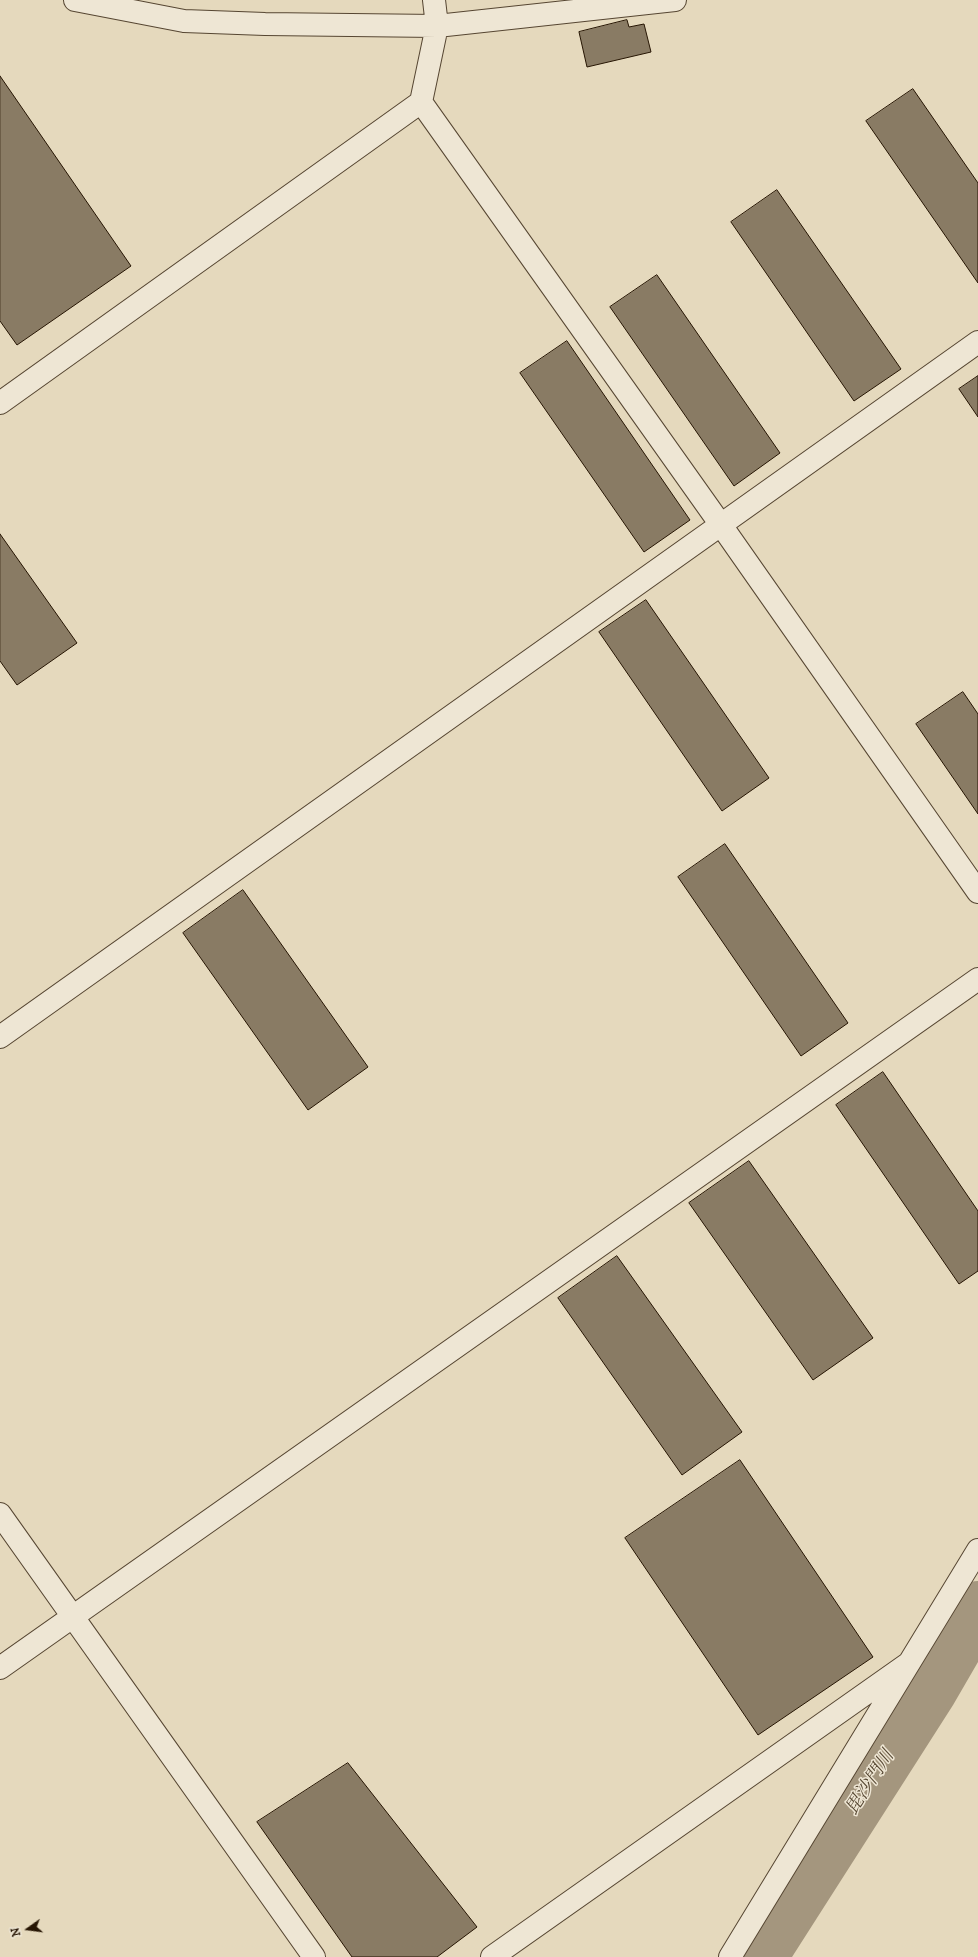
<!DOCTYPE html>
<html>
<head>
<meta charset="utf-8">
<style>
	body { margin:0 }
	#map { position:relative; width:978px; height:1957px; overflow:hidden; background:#e5d9bd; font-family:"IM FELL DW Pica",serif }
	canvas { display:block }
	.north { position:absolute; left:8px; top:1909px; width:40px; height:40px; -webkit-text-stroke:3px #eee6d4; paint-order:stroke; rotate:256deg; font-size:11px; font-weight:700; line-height:16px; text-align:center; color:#261503 }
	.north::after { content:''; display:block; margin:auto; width:14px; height:18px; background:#261503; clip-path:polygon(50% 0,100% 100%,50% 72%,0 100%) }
</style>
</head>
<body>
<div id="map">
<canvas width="978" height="1957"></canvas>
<div class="north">N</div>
</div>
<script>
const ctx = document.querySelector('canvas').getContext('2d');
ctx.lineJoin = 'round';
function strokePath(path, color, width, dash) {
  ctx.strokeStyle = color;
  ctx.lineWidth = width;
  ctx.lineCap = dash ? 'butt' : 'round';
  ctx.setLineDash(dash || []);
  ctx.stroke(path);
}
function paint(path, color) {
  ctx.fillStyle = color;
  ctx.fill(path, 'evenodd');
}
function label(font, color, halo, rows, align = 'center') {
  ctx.font = font + ' "IM FELL DW Pica","Noto Serif JP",serif';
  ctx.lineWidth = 3;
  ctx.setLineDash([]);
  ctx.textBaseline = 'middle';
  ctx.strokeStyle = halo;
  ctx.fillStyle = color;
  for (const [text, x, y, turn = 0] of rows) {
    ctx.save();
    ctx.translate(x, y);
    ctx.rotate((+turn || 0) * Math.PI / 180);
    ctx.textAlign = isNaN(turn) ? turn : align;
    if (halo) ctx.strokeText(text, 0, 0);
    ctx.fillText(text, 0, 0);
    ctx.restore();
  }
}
strokePath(new Path2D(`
	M760,1957L930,1691L978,1608`), '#a4967e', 54);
const building = new Path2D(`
	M627,20L629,27L644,24L651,52L587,67L579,32Z
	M0,76L131,266L17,345L0,321Z
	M913,89L978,183V283L866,121Z
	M777,190L901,369L854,401L731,222Z
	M657,275L780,453L734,486L610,307Z
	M567,341L690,520L644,552L520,373Z
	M978,376V417L959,389Z
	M0,534L77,643L17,685L0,661Z
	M646,600L769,778L722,811L599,632Z
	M963,692L978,714V814L916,724Z
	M725,844L848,1023L801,1056L678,877Z
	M243,890L368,1067L308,1110L183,933Z
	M883,1072L978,1211V1271L959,1284L836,1105Z
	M749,1161L873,1338L813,1380L689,1203Z
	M617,1256L742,1432L682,1475L558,1298Z
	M740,1460L873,1657L758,1735L625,1538Z
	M348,1763L477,1927L437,1957H352L257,1822Z`);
paint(building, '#897b64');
strokePath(building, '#261503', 1);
const minor = new Path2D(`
	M75,0L184,21L265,24L437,26L675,0
	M421,102L721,525L978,892
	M0,403L421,102L437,26L434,0
	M0,1037L978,342
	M0,1514L314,1957
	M0,1668L978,979
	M492,1957L909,1663
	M730,1957L978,1550`);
strokePath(minor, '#564632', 24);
strokePath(minor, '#eee6d4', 22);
label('italic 18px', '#584934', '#eee6d4', [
	["毘沙門川",871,1783,-57]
]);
</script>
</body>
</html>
